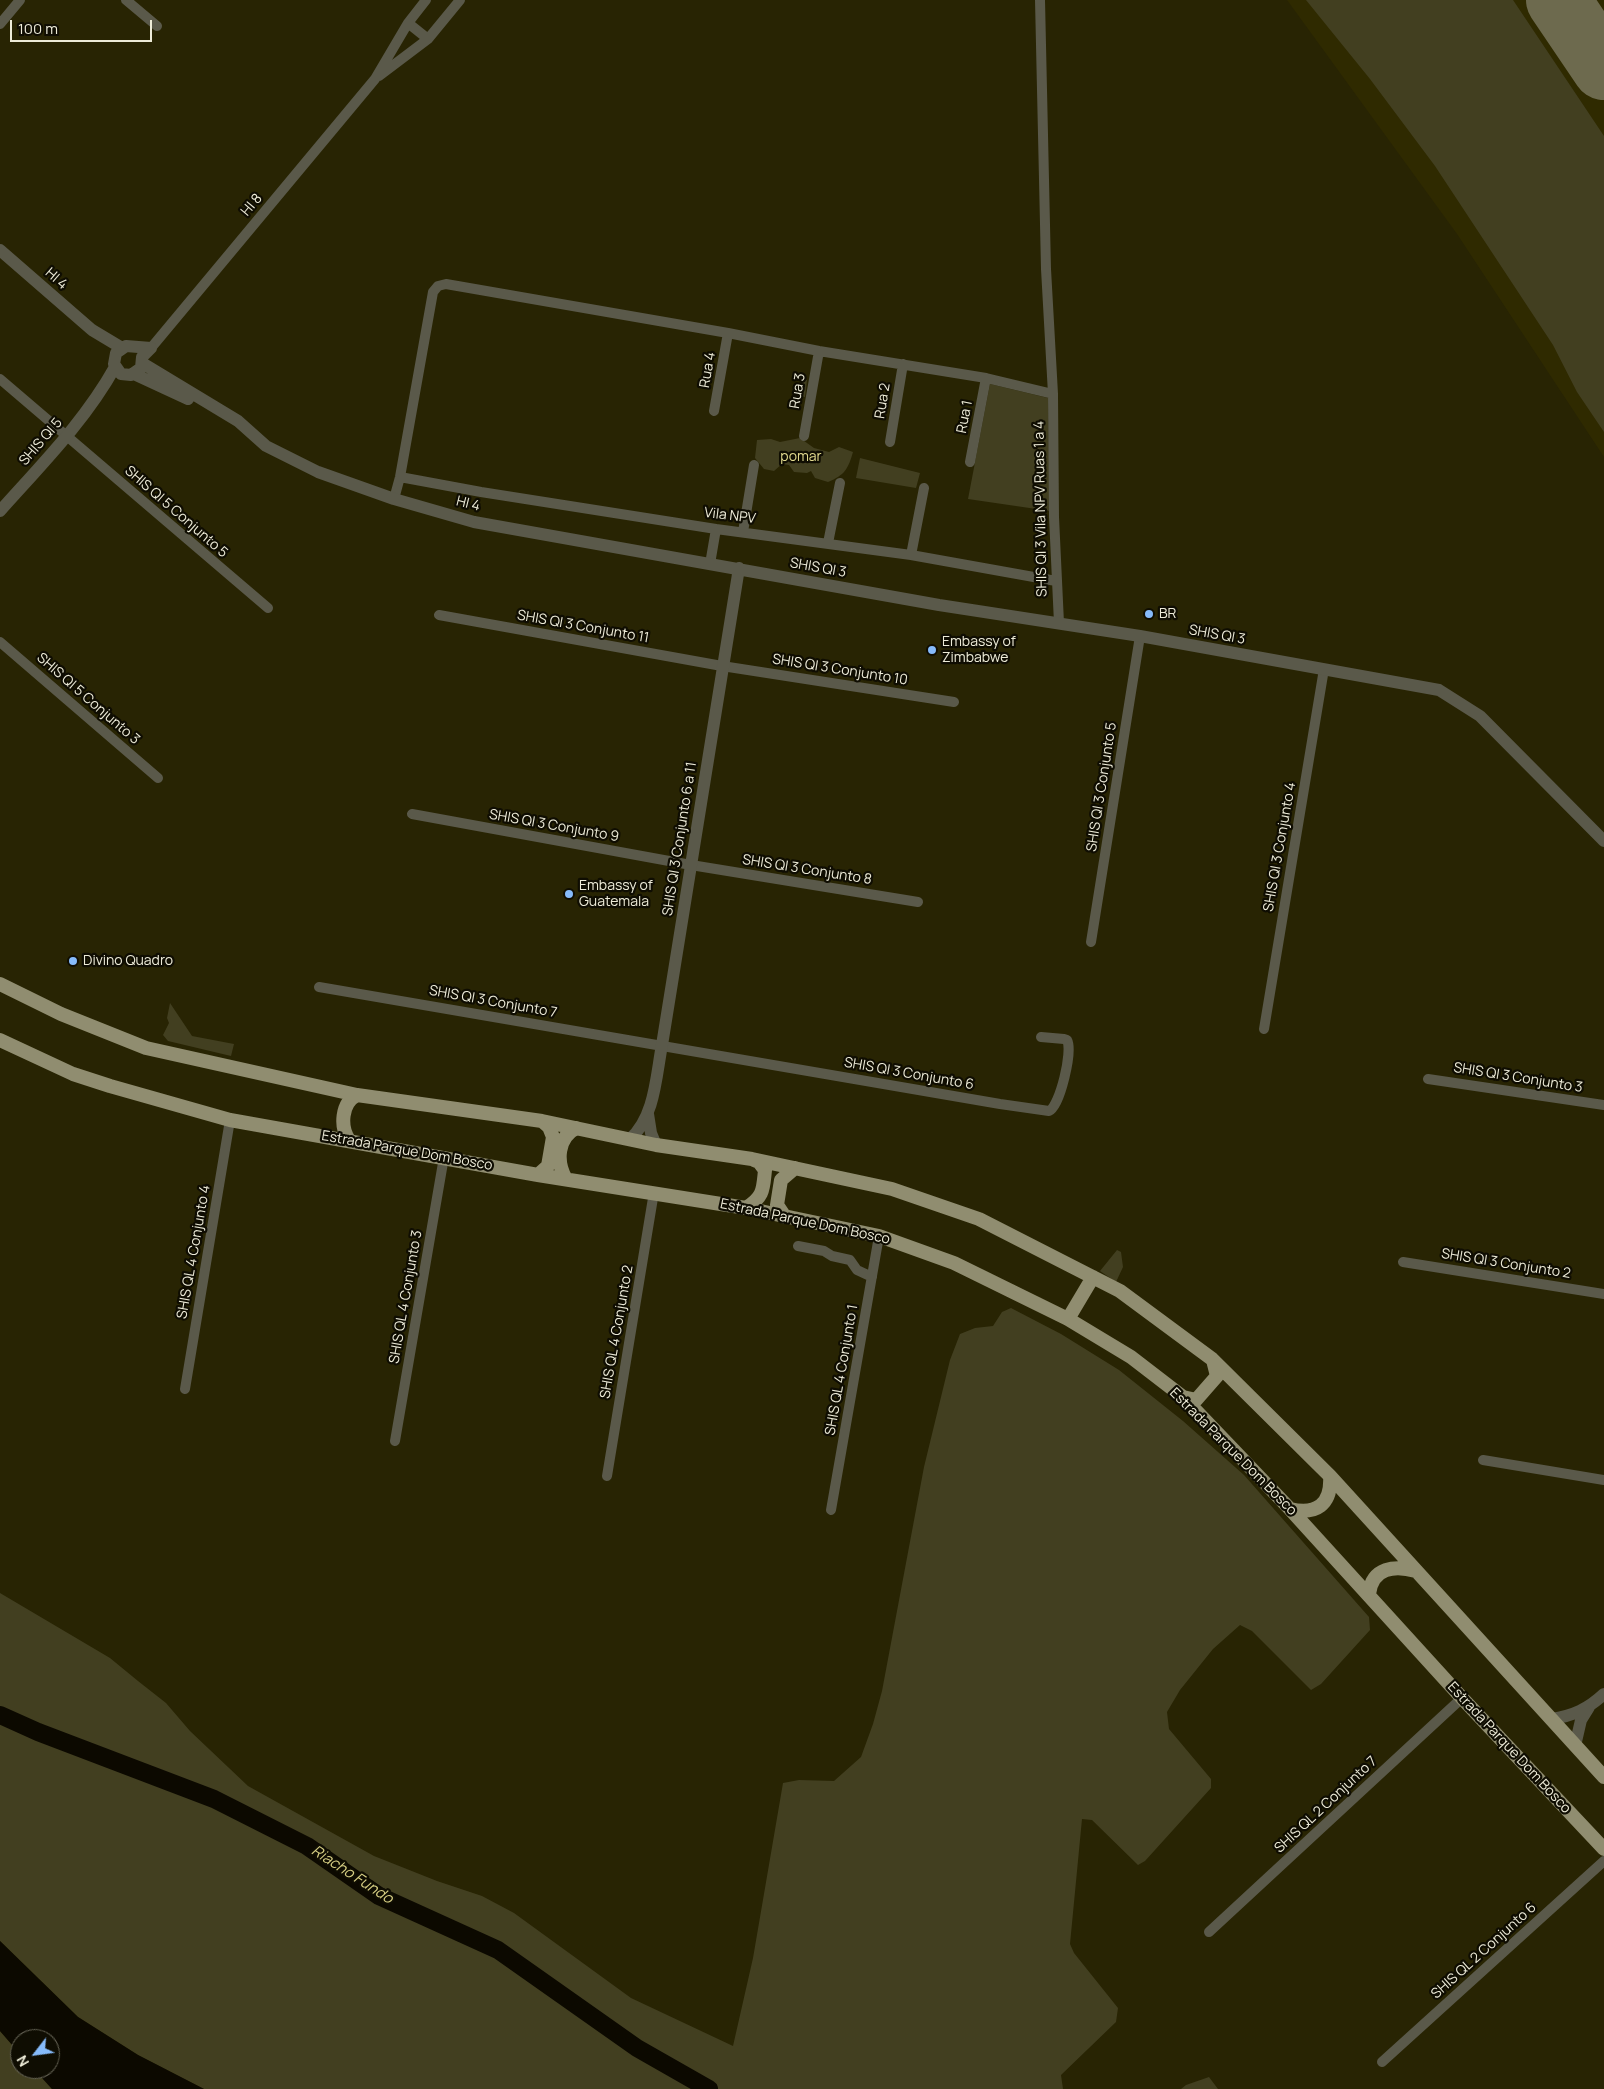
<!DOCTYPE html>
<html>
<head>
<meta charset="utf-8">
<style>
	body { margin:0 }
	#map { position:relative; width:1604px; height:2089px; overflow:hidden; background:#282403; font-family:Manrope,sans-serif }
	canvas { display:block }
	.north { position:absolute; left:10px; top:2029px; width:50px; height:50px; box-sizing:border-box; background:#0f0d02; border:1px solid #686658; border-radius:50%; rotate:240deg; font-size:14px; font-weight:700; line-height:20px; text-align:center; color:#edebd8 }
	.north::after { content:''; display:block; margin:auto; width:18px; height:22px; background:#86bbfb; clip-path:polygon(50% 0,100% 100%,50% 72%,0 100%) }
	.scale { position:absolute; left:10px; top:20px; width:142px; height:22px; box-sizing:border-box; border:2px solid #edebd8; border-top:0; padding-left:6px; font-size:15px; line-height:18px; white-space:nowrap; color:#edebd8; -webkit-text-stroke:4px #0f0d02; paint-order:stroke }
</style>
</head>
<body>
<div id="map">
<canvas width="1604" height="2089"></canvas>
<div class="north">N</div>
<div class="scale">100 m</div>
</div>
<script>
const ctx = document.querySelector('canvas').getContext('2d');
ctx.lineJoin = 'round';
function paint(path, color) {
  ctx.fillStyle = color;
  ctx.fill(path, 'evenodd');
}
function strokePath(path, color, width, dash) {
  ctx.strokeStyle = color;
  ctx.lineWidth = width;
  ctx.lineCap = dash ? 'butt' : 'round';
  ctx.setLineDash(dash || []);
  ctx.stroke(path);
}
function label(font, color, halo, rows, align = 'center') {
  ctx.font = font + ' Manrope,sans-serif';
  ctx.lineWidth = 4.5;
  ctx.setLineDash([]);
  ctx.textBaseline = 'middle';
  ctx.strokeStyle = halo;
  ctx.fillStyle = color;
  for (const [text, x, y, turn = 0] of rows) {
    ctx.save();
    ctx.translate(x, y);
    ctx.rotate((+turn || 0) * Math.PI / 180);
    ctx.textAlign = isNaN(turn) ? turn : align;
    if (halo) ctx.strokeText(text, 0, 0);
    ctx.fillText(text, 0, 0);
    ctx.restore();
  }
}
paint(new Path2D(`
	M1287,0H1604V457L1457,234Z`), '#2f2a00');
paint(new Path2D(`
	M1306,0H1513L1604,136V432L1577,392L1553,345L1435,166L1370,79Z
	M802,379L807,380L805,397L799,396Z
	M990,384L1048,398L1050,511L968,499Z
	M800,438L814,448L829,452L839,447L853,452C848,469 845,475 828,482L815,478L811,471L807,473L794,472L789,465L782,464L774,471L764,469L755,458L757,440L771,439L780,442Z
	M860,458L920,473L916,488L856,478Z
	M170,1003L192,1036L234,1044L231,1056L168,1041L163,1035L169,1023L167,1018Z
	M1117,1250L1121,1252L1123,1267L1116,1282L1100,1271Z
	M1011,1308L1061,1334L1119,1370L1183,1421L1244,1475L1369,1617L1370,1630L1321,1684L1311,1690L1252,1631L1240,1625L1213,1649L1180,1690L1167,1712L1169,1729L1211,1779V1788L1145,1861L1138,1865L1092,1820L1082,1819L1070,1944L1074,1953L1118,2008L1116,2022L1061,2075L1063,2089H204L138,2055L78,2017L0,1941V1593L110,1658L138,1681L166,1703L190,1731L248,1786L374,1856L437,1881L482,1896L514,1913L631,1998L733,2046L753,1958L783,1783L799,1780L834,1781L861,1757L873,1724L882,1691L924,1467L950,1360L960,1334L975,1328L993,1326L1002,1312Z
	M0,2031L20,2054V2069H34L52,2089H0Z
	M1209,2077L1218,2089H1181L1186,2085Z`), '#423f20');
paint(new Path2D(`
	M0,1941L78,2017L138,2055L204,2089H52L34,2069H50V2039H20V2054L0,2031Z`), '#0c0900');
strokePath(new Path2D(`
	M0,1715L38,1732L214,1799L307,1846L379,1896L498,1950L637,2048L709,2089`), '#0c0900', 18);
strokePath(new Path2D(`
	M1558,0L1604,68`), '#6d6a4e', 64);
strokePath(new Path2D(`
	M126,0L157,26
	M1040,0L1046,269L1053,394L1054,517L1059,623
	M408,23L428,39
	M0,24L20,0
	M379,76L428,39L460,0
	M151,348L375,79L408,23L426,0
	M0,379L268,608
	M714,411L728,333
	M804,436L819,351
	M890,442L903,364
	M970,462L986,378
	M400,477L481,492L716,529L911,555L1056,581
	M394,499L400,477L433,292L438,286L446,284L728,333L819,351L986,378L1053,394
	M743,532L754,465
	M828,543L840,483
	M911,555L924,488
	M710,564L716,529
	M439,615L722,666L954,702
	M0,642L158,778
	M412,814L691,865L918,902
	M1091,942L1140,636
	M319,987L1000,1104L1049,1111C1060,1106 1073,1051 1067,1040L1064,1039L1041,1037
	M1264,1029L1324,669
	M1428,1079L1604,1105
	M798,1246L824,1251L832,1256L850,1260L857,1270L872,1277
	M1403,1262L1604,1294
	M185,1389L230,1120
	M395,1441L444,1157
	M1483,1460L1604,1480
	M607,1476L654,1192
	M831,1510L879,1236
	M1209,1932L1462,1698
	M1382,2062L1604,1861`), '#5a594a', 10);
strokePath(new Path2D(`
	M0,250L92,330L122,348
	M126,346L151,348L142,357L141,368L131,375L121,374L114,364L116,353Z
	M142,363L238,421L266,446L318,472L394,499L474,522L939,605L1140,636L1439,690L1480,716L1604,841
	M134,374L188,399
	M0,511C41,465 85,421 115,367
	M648,1114L651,1133L656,1145
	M630,1139C655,1117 656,1076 662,1045L739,568
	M1551,1719C1573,1716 1588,1709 1604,1694
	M1575,1746L1581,1720L1589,1707`), '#5a594a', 12);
strokePath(new Path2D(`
	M0,984L61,1014L146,1048L357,1095L542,1121L656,1145L752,1159L892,1189L979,1219L1120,1291L1212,1359L1330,1476L1604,1777
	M0,1040L73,1074L110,1086L230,1120L538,1175L746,1208L879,1236L954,1263L1068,1319L1131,1357L1183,1397L1290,1509L1462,1698L1604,1849
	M349,1140C340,1127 341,1103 357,1095
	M538,1175L548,1166L553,1137L549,1127L542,1121
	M566,1179C556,1162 557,1138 576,1128
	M746,1208C764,1197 763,1189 765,1170L759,1162L754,1160
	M785,1217L777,1205L781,1180L795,1168
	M1068,1319L1093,1277
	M1183,1397L1196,1400L1217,1376L1213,1360
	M1290,1509C1316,1515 1332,1505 1330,1476
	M1369,1594C1372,1567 1395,1565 1416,1571`), '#908d70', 14);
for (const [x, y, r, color] of [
	[1149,614,5,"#86bbfb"],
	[932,650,5,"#86bbfb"],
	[569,894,5,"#86bbfb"],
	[73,961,5,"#86bbfb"]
]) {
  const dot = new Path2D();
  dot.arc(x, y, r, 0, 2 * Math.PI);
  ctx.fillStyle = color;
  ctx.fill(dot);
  strokePath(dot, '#0f0d02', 2);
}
label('14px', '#edebd8', '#0f0d02', [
	["HI 8",252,205,-50],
	["HI 4",56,279,41],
	["Rua 4",708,370,-80],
	["Rua 3",798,391,-80],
	["Rua 2",883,401,-81],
	["Rua 1",965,417,-79],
	["SHIS QI 5",41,442,-49],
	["HI 4",468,504,14],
	["SHIS QI 3 Vila NPV Ruas 1 a 4",1041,509,-91],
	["SHIS QI 5 Conjunto 5",176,512,41],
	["Vila NPV",730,516,7],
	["SHIS QI 3",818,568,10],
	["SHIS QI 3 Conjunto 11",583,627,10],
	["SHIS QI 3",1217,635,10],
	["SHIS QI 3 Conjunto 10",840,670,9],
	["SHIS QI 5 Conjunto 3",88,699,41],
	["SHIS QI 3 Conjunto 5",1102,787,-81],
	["SHIS QI 3 Conjunto 9",554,826,10],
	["SHIS QI 3 Conjunto 6 a 11",680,839,-81],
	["SHIS QI 3 Conjunto 4",1280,847,-80],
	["SHIS QI 3 Conjunto 8",807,870,9],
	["SHIS QI 3 Conjunto 7",493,1002,10],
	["SHIS QI 3 Conjunto 6",909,1074,10],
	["SHIS QI 3 Conjunto 3",1518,1078,9],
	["Estrada Parque Dom Bosco",407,1151,10],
	["Estrada Parque Dom Bosco",805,1222,12],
	["SHIS QL 4 Conjunto 4",194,1252,-80],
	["SHIS QI 3 Conjunto 2",1506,1264,9],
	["SHIS QL 4 Conjunto 3",406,1297,-80],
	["SHIS QL 4 Conjunto 2",617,1332,-80],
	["SHIS QL 4 Conjunto 1",842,1370,-80],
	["Estrada Parque Dom Bosco",1233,1452,45],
	["Estrada Parque Dom Bosco",1509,1748,47],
	["SHIS QL 2 Conjunto 7",1326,1805,-43],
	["SHIS QL 2 Conjunto 6",1484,1951,-42]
]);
label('14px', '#e2da8e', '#0f0d02', [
	["pomar",801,457]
]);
label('14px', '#edebd8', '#0f0d02', [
	["BR",1159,614],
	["Embassy of",942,642],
	["Zimbabwe",942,658],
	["Embassy of",579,886],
	["Guatemala",579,902],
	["Divino Quadro",83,961]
], 'left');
label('italic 15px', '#d7cf84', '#0f0d02', [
	["Riacho Fundo",352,1875,33]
]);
</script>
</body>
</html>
